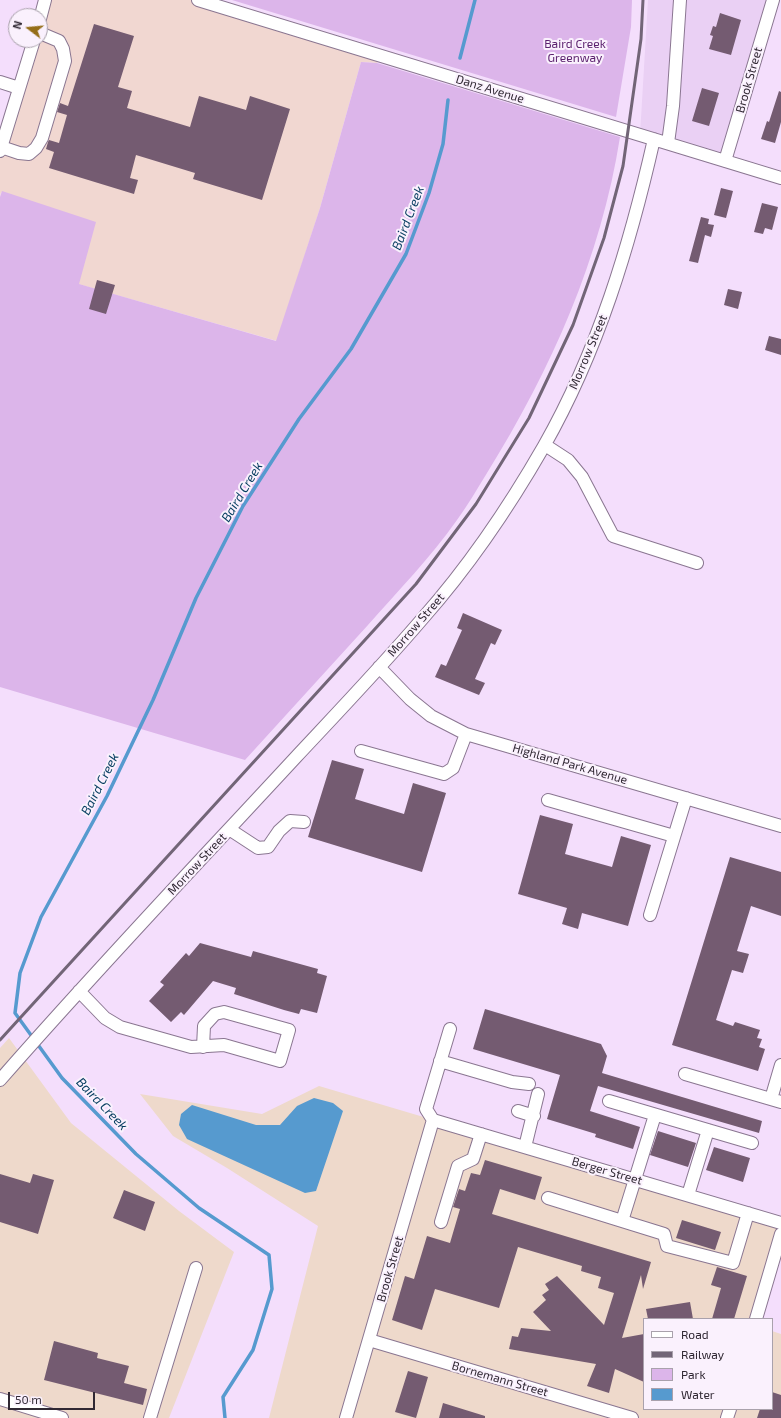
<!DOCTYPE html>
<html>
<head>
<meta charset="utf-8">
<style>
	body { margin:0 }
	#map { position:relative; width:781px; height:1418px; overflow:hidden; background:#f4defc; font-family:"Exo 2",sans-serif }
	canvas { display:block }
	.legend { position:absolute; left:643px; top:1318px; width:130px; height:92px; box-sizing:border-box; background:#faf1fd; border:1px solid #a9a1ac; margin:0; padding:5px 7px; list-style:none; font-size:12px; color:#302833 }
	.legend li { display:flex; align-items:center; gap:8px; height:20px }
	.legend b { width:20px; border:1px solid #a9a1ac }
	.north { position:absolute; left:8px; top:8px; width:40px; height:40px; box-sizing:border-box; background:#faf1fd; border:1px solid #a9a1ac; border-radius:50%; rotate:286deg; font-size:11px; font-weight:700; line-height:16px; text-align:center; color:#302833 }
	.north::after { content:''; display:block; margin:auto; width:14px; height:18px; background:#956e18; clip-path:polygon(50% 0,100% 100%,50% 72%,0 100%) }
	.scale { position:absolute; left:8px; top:1392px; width:87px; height:18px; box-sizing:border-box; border:2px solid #302833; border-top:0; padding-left:5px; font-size:12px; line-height:14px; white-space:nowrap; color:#302833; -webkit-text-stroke:3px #faf1fd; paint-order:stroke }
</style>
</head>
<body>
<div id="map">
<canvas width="781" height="1418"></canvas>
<ul class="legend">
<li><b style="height:5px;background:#fff"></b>Road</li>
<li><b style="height:5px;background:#726577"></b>Railway</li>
<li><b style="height:11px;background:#dcb5ea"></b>Park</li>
<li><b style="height:11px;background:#569acf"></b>Water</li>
</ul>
<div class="north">N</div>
<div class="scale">50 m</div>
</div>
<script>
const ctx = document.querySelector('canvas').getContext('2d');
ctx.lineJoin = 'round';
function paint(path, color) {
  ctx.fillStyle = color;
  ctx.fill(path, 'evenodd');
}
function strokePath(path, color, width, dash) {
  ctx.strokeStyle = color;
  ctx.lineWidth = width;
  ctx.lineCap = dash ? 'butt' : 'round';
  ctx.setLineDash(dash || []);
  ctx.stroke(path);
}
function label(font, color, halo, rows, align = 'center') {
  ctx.font = font + ' "Exo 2",sans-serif';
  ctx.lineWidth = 4;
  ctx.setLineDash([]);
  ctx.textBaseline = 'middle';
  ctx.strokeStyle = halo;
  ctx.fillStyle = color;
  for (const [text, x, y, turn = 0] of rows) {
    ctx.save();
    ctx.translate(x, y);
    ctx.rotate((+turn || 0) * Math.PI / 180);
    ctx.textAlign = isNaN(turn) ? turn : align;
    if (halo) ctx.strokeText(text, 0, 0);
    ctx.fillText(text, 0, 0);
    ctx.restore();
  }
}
paint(new Path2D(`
	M648,0H773L725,161L640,135Z`), '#ead0f4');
paint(new Path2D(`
	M9,1038L71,1123L179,1211L234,1252L169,1418H0V1048Z
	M319,1086L781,1223L756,1319H644V1409H772V1331L781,1334V1418H269L318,1226L227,1168L173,1136L140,1094L262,1114Z`), '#eed9cb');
paint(new Path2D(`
	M45,0H198L380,56L377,63L361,62L320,208L277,341L78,284L1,192L0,197V151L33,40H40V18Z`), '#f1d7d1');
paint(new Path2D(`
	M232,0H632L631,27L616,117Z
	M361,62L377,63L620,137C601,258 551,370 487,473C477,489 468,505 457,520C431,557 398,591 368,625C327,670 286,715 245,760L0,687V197L2,191L96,222L79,284L276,341L320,208Z`), '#dcb5ea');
paint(new Path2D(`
	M314,1098L333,1103L343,1111L316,1191L305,1193L187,1139L179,1125L181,1114L192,1105L256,1125H280L297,1106Z`), '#569acf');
strokePath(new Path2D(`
	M460,58L475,0
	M225,1418L223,1397L253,1350L272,1289L269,1255L199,1208L136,1154L62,1078L15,1013L20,973L41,917L107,796L153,700L196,598L243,506L299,419L351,349L406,254L429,193L443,144L448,100`), '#569acf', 3.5);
paint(new Path2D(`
	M720,13L741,20L731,55L709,49L713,36L710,35L713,26L716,27Z
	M94,24L134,36L118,87L132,91L127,108L190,127L199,96L246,110L250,96L290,109L262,200L193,179L195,173L136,155L130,178L138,180L134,194L49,168L54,152L46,149L48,142L49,140L59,143L67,115L57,112L60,103L68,106Z
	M702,88L719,93L709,126L692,121Z
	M779,91L781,92V122L775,143L761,139L767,121L769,122Z
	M721,188L733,191L726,218L714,215Z
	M762,203L778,207L772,230L765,228L763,234L754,232Z
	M701,217L709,219L708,224L714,225L711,237L705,235L698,263L689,261Z
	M97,280L115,285L106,314L89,309Z
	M728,289L742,292L738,309L724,305Z
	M769,336L781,339V355L765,350Z
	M463,613L502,630L495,645L491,643L475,679L485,683L479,695L435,677L441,664L446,666L462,630L457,628Z
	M332,760L364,769L355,799L404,814L413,783L446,793L422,872L308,837Z
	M540,815L573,824L565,854L612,867L621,836L651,845L628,926L582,913L578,929L562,924L567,908L518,894Z
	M730,857L781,872V916L751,906L737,951L749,954L743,973L732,970L716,1020L733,1026L735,1022L760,1030L757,1038L762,1039L759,1047L765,1049L758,1071L672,1045Z
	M200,943L251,957L253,951L318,969L317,973L327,976L317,1013L301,1009L299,1014L284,1010L234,994L236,988L213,981L184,1015L181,1012L171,1022L149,1001L164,985L160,982L186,953L189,956Z
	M485,1009L601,1044L607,1056L602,1073L762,1121L759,1133L598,1086L590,1111L640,1127L633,1149L595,1137L596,1134L547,1119L560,1075L473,1049Z
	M658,1131L696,1143L688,1167L650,1155Z
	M714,1147L750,1158L743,1182L706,1170Z
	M485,1160L542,1177L535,1200L500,1189L492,1214L651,1262L643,1289L641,1275L622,1338L644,1334V1382L615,1369L609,1393L587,1386L596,1364L509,1349L512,1336L518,1337L521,1328L551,1331L533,1312L546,1300L542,1295L549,1290L545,1284L557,1276L604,1325L614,1293L598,1288L601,1277L581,1271L582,1266L518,1247L499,1308L435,1289L422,1330L392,1320L405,1276L414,1279L427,1236L450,1243L460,1209L453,1207L459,1189L465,1191L471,1173L480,1175Z
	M0,1174L30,1183L33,1174L54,1180L38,1234L0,1222Z
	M124,1190L155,1202L145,1231L113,1218Z
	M682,1220L721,1232L715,1250L676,1238Z
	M717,1267L747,1276L734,1319H712L721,1288L711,1285Z
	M690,1302L693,1319H648L646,1309Z
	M54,1341L98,1353L97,1358L129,1366L124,1383L147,1389L143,1405L44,1380Z
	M408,1371L428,1377L416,1418L395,1412Z
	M772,1392L781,1395V1418H757L760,1409H772Z
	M443,1403L485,1416V1418H439Z`), '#745b71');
const minor = new Path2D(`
	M198,0L781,178
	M40,19L45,0
	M0,82L19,88
	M668,143L673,106L680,0
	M1,147L19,153L29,154L36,148L42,138L65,61L63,49L59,41L40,33
	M0,151L34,40
	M725,161L773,0
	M545,445L568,460L582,477L613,536L697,563
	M379,667L410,699L431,716L466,734L781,826
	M361,751L444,774L453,768L466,734
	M548,800L674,836
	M229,829L258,848L268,847L279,831L290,821L304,822
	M650,915L686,798
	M79,991L105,1018L120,1027L191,1047L224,1045L280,1061L289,1030L224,1012L215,1014L204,1026L203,1047
	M440,1061L512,1082L529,1084
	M685,1074L781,1102
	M0,1080C96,970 197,864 296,757C339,711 382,666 423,618C469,566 509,507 544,446C598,351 630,245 654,139
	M771,1099L781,1065
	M609,1101L752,1143
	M518,1111L534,1116
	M433,1120L781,1223
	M433,1120L426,1109L450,1029
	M525,1147L538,1094
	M688,1195L708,1130
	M548,1198L664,1234L667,1246L733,1263L748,1213
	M622,1221L655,1115
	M441,1222L458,1166L473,1159L481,1134
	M756,1319L781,1234
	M369,1340L632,1418
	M0,1399L62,1418
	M150,1418L196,1268
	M346,1418L433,1120
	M727,1418L730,1409`);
strokePath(minor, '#8a7691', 14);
strokePath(minor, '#fff', 12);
strokePath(new Path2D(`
	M0,1040L416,584L476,504L529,418L573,325L604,238L623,166L641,39L643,0`), '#726577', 3);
label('12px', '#5c226f', '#faf1fd', [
	["Baird Creek",575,44],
	["Greenway",575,58]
]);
label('12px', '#302833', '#faf1fd', [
	["Brook Street",749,80,-74],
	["Danz Avenue",490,89,17],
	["Morrow Street",588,352,-67],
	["Morrow Street",416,625,-49],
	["Highland Park Avenue",570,764,16],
	["Morrow Street",197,864,-47],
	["Berger Street",607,1171,16],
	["Brook Street",390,1269,-74],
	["Bornemann Street",500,1379,16]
]);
label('italic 13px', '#043c5f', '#faf1fd', [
	["Baird Creek",408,218,-69],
	["Baird Creek",242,492,-59],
	["Baird Creek",100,784,-63],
	["Baird Creek",102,1104,46]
]);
</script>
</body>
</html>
